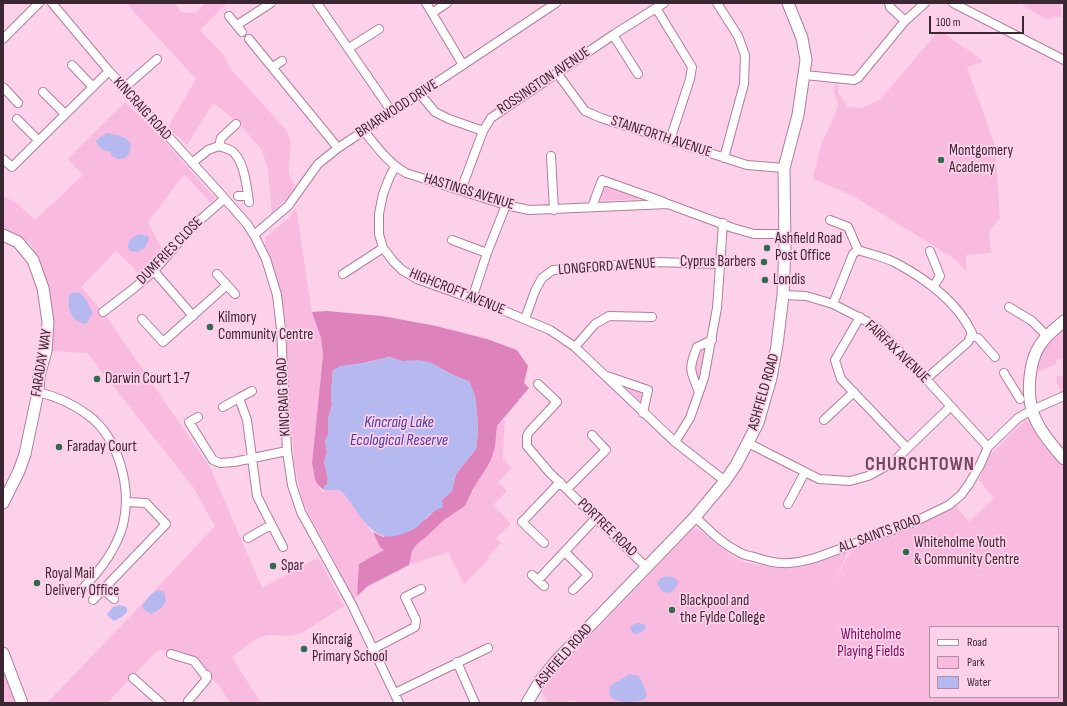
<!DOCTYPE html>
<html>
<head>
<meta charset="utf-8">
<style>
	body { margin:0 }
	#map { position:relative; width:1067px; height:706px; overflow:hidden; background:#fed1eb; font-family:"Sofia Sans Condensed",sans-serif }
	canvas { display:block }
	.frame { position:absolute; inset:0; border:4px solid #3b2633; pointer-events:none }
	.legend { position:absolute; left:929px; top:626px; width:130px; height:72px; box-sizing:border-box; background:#fed1eb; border:1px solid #b08da1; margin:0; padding:5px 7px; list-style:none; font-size:12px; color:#3b2633 }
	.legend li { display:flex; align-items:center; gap:8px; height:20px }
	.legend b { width:20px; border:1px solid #b08da1 }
	.scale { position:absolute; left:929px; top:16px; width:95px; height:18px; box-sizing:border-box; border:2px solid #3b2633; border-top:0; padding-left:5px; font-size:12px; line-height:14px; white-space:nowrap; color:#3b2633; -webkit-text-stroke:3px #fed1eb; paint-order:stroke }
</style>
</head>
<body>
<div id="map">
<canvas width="1067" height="706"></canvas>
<div class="frame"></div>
<ul class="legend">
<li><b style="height:5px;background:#fff"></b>Road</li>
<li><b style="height:11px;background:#f9badf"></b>Park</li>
<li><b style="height:11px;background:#b6b8f0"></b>Water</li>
</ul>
<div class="scale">100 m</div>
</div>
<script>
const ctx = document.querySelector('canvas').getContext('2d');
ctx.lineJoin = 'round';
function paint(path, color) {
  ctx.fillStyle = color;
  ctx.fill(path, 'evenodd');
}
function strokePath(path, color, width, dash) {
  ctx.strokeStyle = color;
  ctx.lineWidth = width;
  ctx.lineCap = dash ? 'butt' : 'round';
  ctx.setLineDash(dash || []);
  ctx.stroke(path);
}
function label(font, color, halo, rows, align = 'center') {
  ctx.font = font + ' "Sofia Sans Condensed",sans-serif';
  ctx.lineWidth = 3.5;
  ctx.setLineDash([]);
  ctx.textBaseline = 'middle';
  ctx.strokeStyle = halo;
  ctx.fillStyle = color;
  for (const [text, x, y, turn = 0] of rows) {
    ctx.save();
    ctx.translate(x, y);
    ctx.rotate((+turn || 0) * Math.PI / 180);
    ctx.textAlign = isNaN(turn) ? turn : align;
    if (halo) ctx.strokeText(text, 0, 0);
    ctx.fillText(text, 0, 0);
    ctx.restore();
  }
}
paint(new Path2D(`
	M126,3H175L181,12L196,13L205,3H227L200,30L224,55L230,68L286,130C288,134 290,138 290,142C292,159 283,170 295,185L288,197L272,213L268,170L262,150L238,122L213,103L187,145L168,127L196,79Z
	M1023,3H1060L1062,16L1046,19L1023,6Z
	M939,30L982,60V62L967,67L995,146L1000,218L989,231L991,253L966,255V271L955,259L853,196L814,179L813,176L822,143L836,112L838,105L834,92L835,85H838V92L848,107L862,108L881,99Z
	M125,102L159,135L215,198L211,203L184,174L148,222L164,253L140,277L133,267L116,251L81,287L103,312L211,469L262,588L316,559H319L344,606L302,633L288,636L268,635L254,640L232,657L261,703H230L218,684L210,678L197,659L160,650L153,655L107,703H47L159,586L215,526L193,487L87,353L50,351C56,320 51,288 38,260C36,255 34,249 31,245C23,236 11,235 3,227V196L15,202L35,220L83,175L68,159Z
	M602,180L648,199L594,201Z
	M296,207L311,307L321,338L323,353L312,469L319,487L323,493L325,490H340L351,502L384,550L357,592V596L354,601L339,570L303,503L294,463L287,371L286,323L278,281L265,246L266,237L288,219Z
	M1064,327V361L1062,358L1056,360L1057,364L1032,374L1041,350Z
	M708,342L707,349L697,388L692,358Z
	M1061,375V376L1064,375V393L1061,394L1055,377Z
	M615,378L648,390L645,406Z
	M505,418L503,451V459L512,468L498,482L507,491L493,505L511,524L496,538L501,543L488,557L489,559L464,584L448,552L409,565L412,551L417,544L425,538L444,520L465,506L495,447L497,427Z
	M1025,420L1031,422L1050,450L1064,468V703H583L572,700L564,703H548L542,692L551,677L694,528L698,529L732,556L747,563L777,568H793L810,565L848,552L832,588L851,550L921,523L956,506L969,522L994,498L979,480L989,456ZM930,627H1058V697H930Z
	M3,653L22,703H3Z`), '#f9badf');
paint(new Path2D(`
	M327,311L382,316L436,326L487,339L517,350L528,366L524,383L529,388L497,426L495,447L490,462L473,489L465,506L444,520L425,538L417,544L412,551L409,565L368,586L357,596L359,564L384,550L380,547L373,532L383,537L426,519L437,508L442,500L452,491L456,474L476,449L478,432L477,413L475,396L469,381L455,376L429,362L402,361L389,357L333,370L331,393L332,406L328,418V435L325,441L327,452L324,462L328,479L327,484L324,487L325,490C314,485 315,476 312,464L323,355L321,338L312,312Z`), '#dd82bb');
paint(new Path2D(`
	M107,133C122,136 140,139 126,158L118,159L112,156L110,151C102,152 99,148 96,141L100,137Z
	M139,234L148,236L149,239C145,250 141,253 130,251L128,248C128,240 132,237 139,234Z
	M77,292C86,295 88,305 93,313L86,324C71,323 65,305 71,293Z
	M389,357L402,361L419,360L429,362L455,376L469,381L475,396L477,413L478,432L476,449L456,474L452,491L442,500L443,508C433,508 426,519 419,525C414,530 408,532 402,534C370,547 359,508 340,490H325L324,487L327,484L328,479L324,462L327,452L325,441L328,435V418L332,406L331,393L333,370L340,366L369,362Z
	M666,576L673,577L679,582C673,595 663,597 657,583L661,578Z
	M157,590L164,592C169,603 161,611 150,614L145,610L142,606L150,595Z
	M119,605L124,606L127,608V612L122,617L114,621L108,616L107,614L113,607Z
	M637,623L645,624L646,627C643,632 640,634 634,634L630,629L631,626Z
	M630,674L638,676L642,682L647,695L644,700C632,703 604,705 610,686Z`), '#b6b8f0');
const street = new Path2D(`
	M52,3L109,71L218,191L247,224L254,235L266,259L277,295L281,329L287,451L292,485L301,512L351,603L399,703
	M317,3L392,112
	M426,3L463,65
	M717,3L738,36L745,55L744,84L724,158
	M889,3L890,7L905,21
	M953,3L1064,60
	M656,8L692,67L690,79L670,140
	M432,13L447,3
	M229,16L242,32
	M237,25L271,3
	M613,35L638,74
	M3,39L39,3
	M249,39L338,148
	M349,48L379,29
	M72,65L93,87
	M273,67L282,61
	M557,73L585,111L601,118L747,165L784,168
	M805,75L854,80L858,78L905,21L925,3
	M3,87L18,103
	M124,88L157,59
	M43,92L65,114
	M420,94L435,112L449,119L483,131
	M17,119L38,140
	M364,131C377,147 388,163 406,173L506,205L529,210L668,204L733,228L754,234H785
	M219,146L221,138L236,124
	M551,156L554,210
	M3,159L12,167L109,71
	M192,163L208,150L219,146C224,148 232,149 235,154C245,165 247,189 249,202
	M395,167L390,176L383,194L379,214V234L383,248L394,262L402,270L417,279L495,307L550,330L575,347L675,442L725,481
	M461,190L483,131L491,118L613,35L664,3
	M238,196H248
	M592,207L602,180L664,202
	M830,220L848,227L858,250
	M254,235L288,206L318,164L338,148L556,3
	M452,240L487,253
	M930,251L940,276L933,287
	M154,271L193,316
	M217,274L235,294
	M343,274L383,248
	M783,295L806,296L833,304L870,323L880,331L926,379L988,447
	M472,299L487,253L506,205
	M833,304L853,254L858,250C870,254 885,257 896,263C926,279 958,303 972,333L968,342L926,379
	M1009,307L1032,321L1047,336
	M103,312L133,289L154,271L191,228L224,199
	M860,317L835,360L841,379L907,448
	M142,319L163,342L227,285
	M525,319L535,291L542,278L553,270L656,262L719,264
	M971,336L978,338L995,357
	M575,347L595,324L609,316L652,317
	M1004,373L1020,399
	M607,376L648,390L643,413
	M538,384L557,402L529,432L527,436V446L549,472L646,567
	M38,392C55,396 73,404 88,415C119,438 132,488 123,525C116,550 100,571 82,589
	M699,392C690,370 688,370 697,347L712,340
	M239,398L252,391
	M223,407L239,398L247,420L257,496L283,547
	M198,417L189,422L213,460L220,463L234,462L287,451
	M824,420L854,392
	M675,442L690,418L704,378L717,308L723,223
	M748,443L819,479L850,481L868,476L892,463L950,407
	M567,489L606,450L592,435
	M788,504L805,472
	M695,517C708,529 722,544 739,552C743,555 749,556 754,557C777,565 791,565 815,558L914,522L949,505L961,495L969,484L980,465L988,447L1018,418L1032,410L1064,396
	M248,538L271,525
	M544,543L522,522L560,482
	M565,552L588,575L573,590
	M532,575L544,586
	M538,580L596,518
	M103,589L114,599
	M93,600L166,524L146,503L126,502
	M373,649L415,627L416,620L405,597L421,589
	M171,654L194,661L207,678
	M457,662L475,703
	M133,678L161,703
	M395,693L488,648
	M188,701L206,680L207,675`);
const secondary = new Path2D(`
	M3,235L18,242L33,260L43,288L48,322L46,351L39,376L38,392L25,454L19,471L3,503
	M1064,321C1056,328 1046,335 1040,345C1029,361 1027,392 1032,410C1037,428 1052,445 1064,459
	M3,653L22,703
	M527,703L540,681L556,661L695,517L725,481L736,465L758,423L771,378L777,345L783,295L785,247L784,168L798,115L806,60L802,38L788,3`);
strokePath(street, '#b07d9c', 10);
strokePath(secondary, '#b07d9c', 13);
strokePath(street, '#fff', 8);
strokePath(secondary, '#fff', 11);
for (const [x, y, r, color] of [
	[941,160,4,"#326951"],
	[767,248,4,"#326951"],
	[764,262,4,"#326951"],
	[765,280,4,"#326951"],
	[210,327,4,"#326951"],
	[97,379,4,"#326951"],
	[59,447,4,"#326951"],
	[906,552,4,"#326951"],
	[273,566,4,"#326951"],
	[37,583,4,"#326951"],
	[672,610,4,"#326951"],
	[304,649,4,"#326951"]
]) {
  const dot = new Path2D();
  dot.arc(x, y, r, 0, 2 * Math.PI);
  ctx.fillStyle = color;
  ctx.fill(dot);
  strokePath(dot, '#fed1eb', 1.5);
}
label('15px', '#3b2633', '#fed1eb', [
	["ROSSINGTON AVENUE",544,81,-34],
	["KINCRAIG ROAD",142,109,48],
	["BRIARWOOD DRIVE",397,109,-33],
	["STAINFORTH AVENUE",661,137,18],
	["HASTINGS AVENUE",469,192,17],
	["DUMFRIES CLOSE",170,251,-46],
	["LONGFORD AVENUE",607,267,-4],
	["HIGHCROFT AVENUE",457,292,22],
	["FAIRFAX AVENUE",897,352,44],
	["FARADAY WAY",42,363,-81],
	["ASHFIELD ROAD",764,392,-74],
	["KINCRAIG ROAD",284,397,-93],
	["PORTREE ROAD",607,528,44],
	["ALL SAINTS ROAD",880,534,-20],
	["ASHFIELD ROAD",564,656,-49]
]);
label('15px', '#3b2633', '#fed1eb', [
	["Montgomery",949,151],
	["Academy",949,168],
	["Ashfield Road",775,239],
	["Post Office",775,256],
	["Cyprus Barbers",756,262,"right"],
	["Londis",773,280],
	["Kilmory",218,318],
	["Community Centre",218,335],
	["Darwin Court 1-7",105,379],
	["Faraday Court",67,447],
	["Whiteholme Youth",914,543],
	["& Community Centre",914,560],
	["Spar",281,566],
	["Royal Mail",45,574],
	["Delivery Office",45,591],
	["Blackpool and",680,601],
	["the Fylde College",680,618],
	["Kincraig",312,640],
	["Primary School",312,657]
], 'left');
label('15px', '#7c0c5e', '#fed1eb', [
	["Whiteholme",871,635],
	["Playing Fields",871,652]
]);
label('italic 16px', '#4639a2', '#fed1eb', [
	["Kincraig Lake",399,423],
	["Ecological Reserve",399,441]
]);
ctx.letterSpacing = '1px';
label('bold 19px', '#744662', '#fed1eb', [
	["CHURCHTOWN",920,465]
]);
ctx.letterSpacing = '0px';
</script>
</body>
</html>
